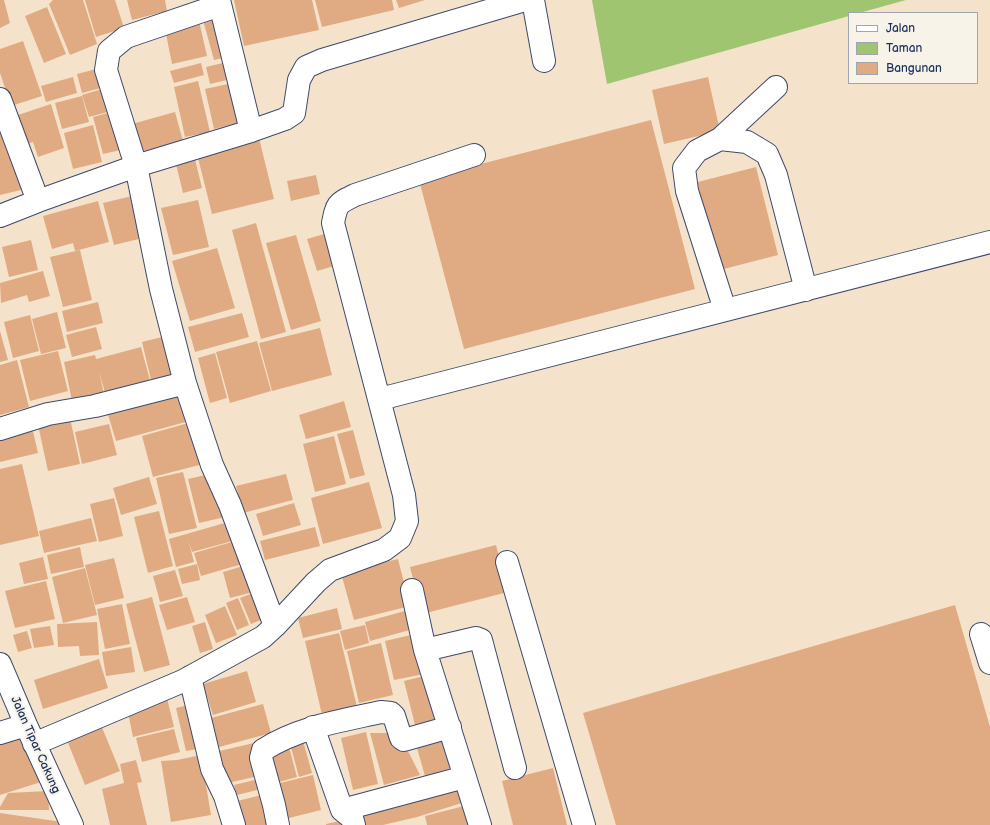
<!DOCTYPE html>
<html>
<head>
<meta charset="utf-8">
<style>
	body { margin:0 }
	#map { position:relative; width:990px; height:825px; overflow:hidden; background:#f4e3ca; font-family:"Balsamiq Sans",sans-serif }
	canvas { display:block }
	.legend { position:absolute; left:848px; top:12px; width:130px; height:72px; box-sizing:border-box; background:#f7f3e8; border:1px solid #9fa5b1; margin:0; padding:5px 7px; list-style:none; font-size:12px; color:#1b2f5e }
	.legend li { display:flex; align-items:center; gap:8px; height:20px }
	.legend b { width:20px; border:1px solid #9fa5b1 }
</style>
</head>
<body>
<div id="map">
<canvas width="990" height="825"></canvas>
<ul class="legend">
<li><b style="height:5px;background:#fff"></b>Jalan</li>
<li><b style="height:11px;background:#9fc570"></b>Taman</li>
<li><b style="height:11px;background:#e0ab82"></b>Bangunan</li>
</ul>
</div>
<script>
const ctx = document.querySelector('canvas').getContext('2d');
ctx.lineJoin = 'round';
function paint(path, color) {
  ctx.fillStyle = color;
  ctx.fill(path, 'evenodd');
}
function strokePath(path, color, width, dash) {
  ctx.strokeStyle = color;
  ctx.lineWidth = width;
  ctx.lineCap = dash ? 'butt' : 'round';
  ctx.setLineDash(dash || []);
  ctx.stroke(path);
}
function label(font, color, halo, rows, align = 'center') {
  ctx.font = font + ' "Balsamiq Sans",sans-serif';
  ctx.lineWidth = 4;
  ctx.setLineDash([]);
  ctx.textBaseline = 'middle';
  ctx.strokeStyle = halo;
  ctx.fillStyle = color;
  for (const [text, x, y, turn = 0] of rows) {
    ctx.save();
    ctx.translate(x, y);
    ctx.rotate((+turn || 0) * Math.PI / 180);
    ctx.textAlign = isNaN(turn) ? turn : align;
    if (halo) ctx.strokeText(text, 0, 0);
    ctx.fillText(text, 0, 0);
    ctx.restore();
  }
}
paint(new Path2D(`
	M592,0H906L859,13H849V16L607,84Z`), '#9fc570');
paint(new Path2D(`
	M0,0H4L10,23L0,28Z
	M53,0H83L97,44L70,55L49,4Z
	M85,0H115L124,28L96,37Z
	M127,0H165L167,11L132,20Z
	M234,0H312L319,30L244,46Z
	M315,0H392L394,10L322,27Z
	M396,0H425L399,8Z
	M47,7L66,54L44,63L25,16Z
	M218,16L228,57L214,60L203,20Z
	M199,21L207,56L172,64L165,29Z
	M23,41L42,96L11,106L0,73V49Z
	M227,62L231,79L210,84L206,67Z
	M201,63L204,75L174,83L170,71Z
	M104,67L108,86L82,93L77,74Z
	M73,77L77,93L46,102L41,86Z
	M708,77L720,131L664,144L652,90Z
	M198,81L210,132L185,137L174,87Z
	M228,84L238,123L214,129L205,89Z
	M109,87L115,110L89,117L82,95Z
	M82,96L89,122L62,129L55,103Z
	M51,104L64,148L38,157L33,142L20,146L12,117Z
	M115,111L125,149L103,154L93,117Z
	M175,112L183,141L139,152L132,124Z
	M651,120L695,289L464,349L419,180Z
	M93,125L102,162L73,169L64,133Z
	M0,130L25,189L0,195Z
	M258,134L274,199L212,214L196,150Z
	M193,151L202,188L183,193L174,156Z
	M756,167L778,255L716,271L694,183Z
	M316,175L320,194L291,201L287,181Z
	M132,196L143,238L114,245L103,203Z
	M198,200L209,247L173,255L161,208Z
	M98,201L109,242L75,251L73,243L52,249L43,216Z
	M256,223L286,332L261,339L232,230Z
	M324,234L334,266L317,271L307,239Z
	M296,235L321,321L291,330L266,243Z
	M31,240L38,270L9,277L2,247Z
	M217,248L235,308L190,321L172,261Z
	M80,250L92,300L63,307L50,257Z
	M43,271L50,296L29,302L27,295L1,303L0,283Z
	M98,302L103,323L67,332L62,311Z
	M57,312L66,348L41,354L32,319Z
	M242,313L249,337L195,352L188,327Z
	M30,315L39,351L13,358L4,322Z
	M96,327L102,349L72,357L66,335Z
	M320,328L332,375L272,391L259,343Z
	M0,331L8,360L0,362Z
	M170,335L181,376L152,384L142,342Z
	M257,341L271,391L230,403L216,352Z
	M141,347L151,384L106,396L99,372L104,394L72,401L64,362L95,355L96,359Z
	M58,351L68,391L30,401L20,360Z
	M215,353L227,398L210,403L198,358Z
	M17,360L29,407L0,415V365Z
	M184,386L193,420L116,441L106,408Z
	M344,401L351,427L306,439L299,415Z
	M70,418L80,464L48,471L38,425Z
	M192,422L203,464L153,477L142,436Z
	M109,424L117,455L82,464L75,432Z
	M32,427L38,453L0,462V434Z
	M353,430L365,475L350,479L337,434Z
	M334,436L346,484L315,492L303,444Z
	M22,464L39,536L0,545V469Z
	M183,472L197,528L169,534L156,478Z
	M214,473L225,517L199,523L188,479Z
	M286,474L293,500L243,513L236,486Z
	M149,477L157,504L121,515L113,488Z
	M369,482L382,528L323,544L311,498Z
	M114,498L123,536L99,542L90,504Z
	M294,503L301,525L263,536L256,514Z
	M159,511L173,566L148,573L134,517Z
	M91,518L97,541L44,553L39,531Z
	M235,520L240,539L192,552L188,539L194,562L176,567L169,539Z
	M315,527L320,546L265,560L260,541Z
	M242,539L249,562L201,576L194,553Z
	M496,545L508,592L422,614L410,567Z
	M80,547L84,567L51,574L47,555Z
	M43,557L48,579L24,584L19,563Z
	M114,558L124,598L95,605L85,565Z
	M398,559L410,606L354,620L341,573Z
	M197,564L200,580L182,584L178,569Z
	M250,564L257,591L230,598L223,572Z
	M85,568L97,615L63,623L52,577Z
	M175,570L183,596L160,602L153,576Z
	M46,581L55,619L15,628L5,591Z
	M258,591L268,617L251,624L240,598Z
	M152,597L170,665L144,672L126,604Z
	M187,597L195,622L167,630L159,605Z
	M238,598L249,625L237,630L226,603Z
	M122,604L130,644L105,649L97,609Z
	M955,605L990,727V825H616L583,713Z
	M225,606L237,635L216,643L205,615Z
	M337,608L342,629L303,638L298,618Z
	M412,609L417,628L370,641L365,622Z
	M97,622L99,655L80,656L79,646L58,647L57,624Z
	M205,622L213,649L200,653L192,626Z
	M365,625L369,643L345,650L340,631Z
	M50,626L54,645L34,648L30,629Z
	M27,631L32,648L18,652L13,635Z
	M339,633L357,707L322,715L305,641Z
	M415,634L424,674L394,680L385,641Z
	M381,643L393,695L359,703L347,651Z
	M131,647L135,672L106,676L102,652Z
	M99,659L108,688L43,709L34,680Z
	M247,671L256,702L213,715L203,684Z
	M432,674L443,718L415,725L404,681Z
	M167,698L174,727L133,737L127,708Z
	M193,704L203,748L186,751L176,708Z
	M263,704L271,733L219,747L211,718Z
	M101,725L120,771L85,785L66,738Z
	M174,729L180,752L142,762L136,738Z
	M366,732L378,784L353,790L341,738Z
	M449,732L459,766L425,776L415,741Z
	M370,733H393L409,753L420,775L384,785Z
	M26,735L41,782L0,795V743Z
	M302,737L312,773L299,777L289,740Z
	M254,743L263,775L223,784L215,752Z
	M288,743L297,777L279,782L270,748Z
	M201,755L211,815L171,822L161,761L177,760Z
	M136,760L142,782L137,783L147,825H110L102,789L124,783L120,764Z
	M553,768L567,825H513L502,781Z
	M313,775L321,810L285,819L276,784Z
	M263,778L265,788L237,795L234,785Z
	M462,780L468,801L417,817L383,825H360L356,808Z
	M48,791L49,810H0V807L8,793Z
	M266,794L273,825H238L233,802Z
	M472,804L477,825H427L425,816Z
	M0,813L62,822L63,825H0Z
	M349,819L350,825H326V824Z`), '#e0ab82');
const minor = new Path2D(`
	M219,0L251,131
	M533,0L544,61
	M220,5L126,37L109,51L106,70L136,166L161,289L185,383L212,465L230,505L275,626
	M0,99L38,201
	M720,139L747,142L767,154L776,175L806,290
	M0,216L38,201L136,166L251,131L285,119L294,113L299,80L306,67L322,60L525,0
	M725,310L687,191L684,168L697,151L720,139L776,87
	M380,399L990,242
	M0,429L48,414L95,406L185,383
	M507,562L584,825
	M412,590L425,650L480,825
	M981,634L990,663
	M425,650L476,638L481,640L515,768
	M0,664L26,725L72,825
	M190,677L212,769L225,796L234,825
	M313,727L342,810L352,818L354,825
	M0,733L26,725
	M34,744L183,681L263,637L275,626L316,582L330,570L384,550L400,538L407,521L404,495L333,223C337,203 337,204 355,195L474,155
	M342,810L465,777
	M278,825L274,805L261,758L263,750C299,727 341,721 381,712L391,713L394,716L401,738L404,740L450,727`);
strokePath(minor, '#3c4a6e', 24);
strokePath(minor, '#fff', 22);
label('12px', '#1b2f5e', '#f7f3e8', [
	["Jalan Tipar Cakung",35,745,66]
]);
</script>
</body>
</html>
